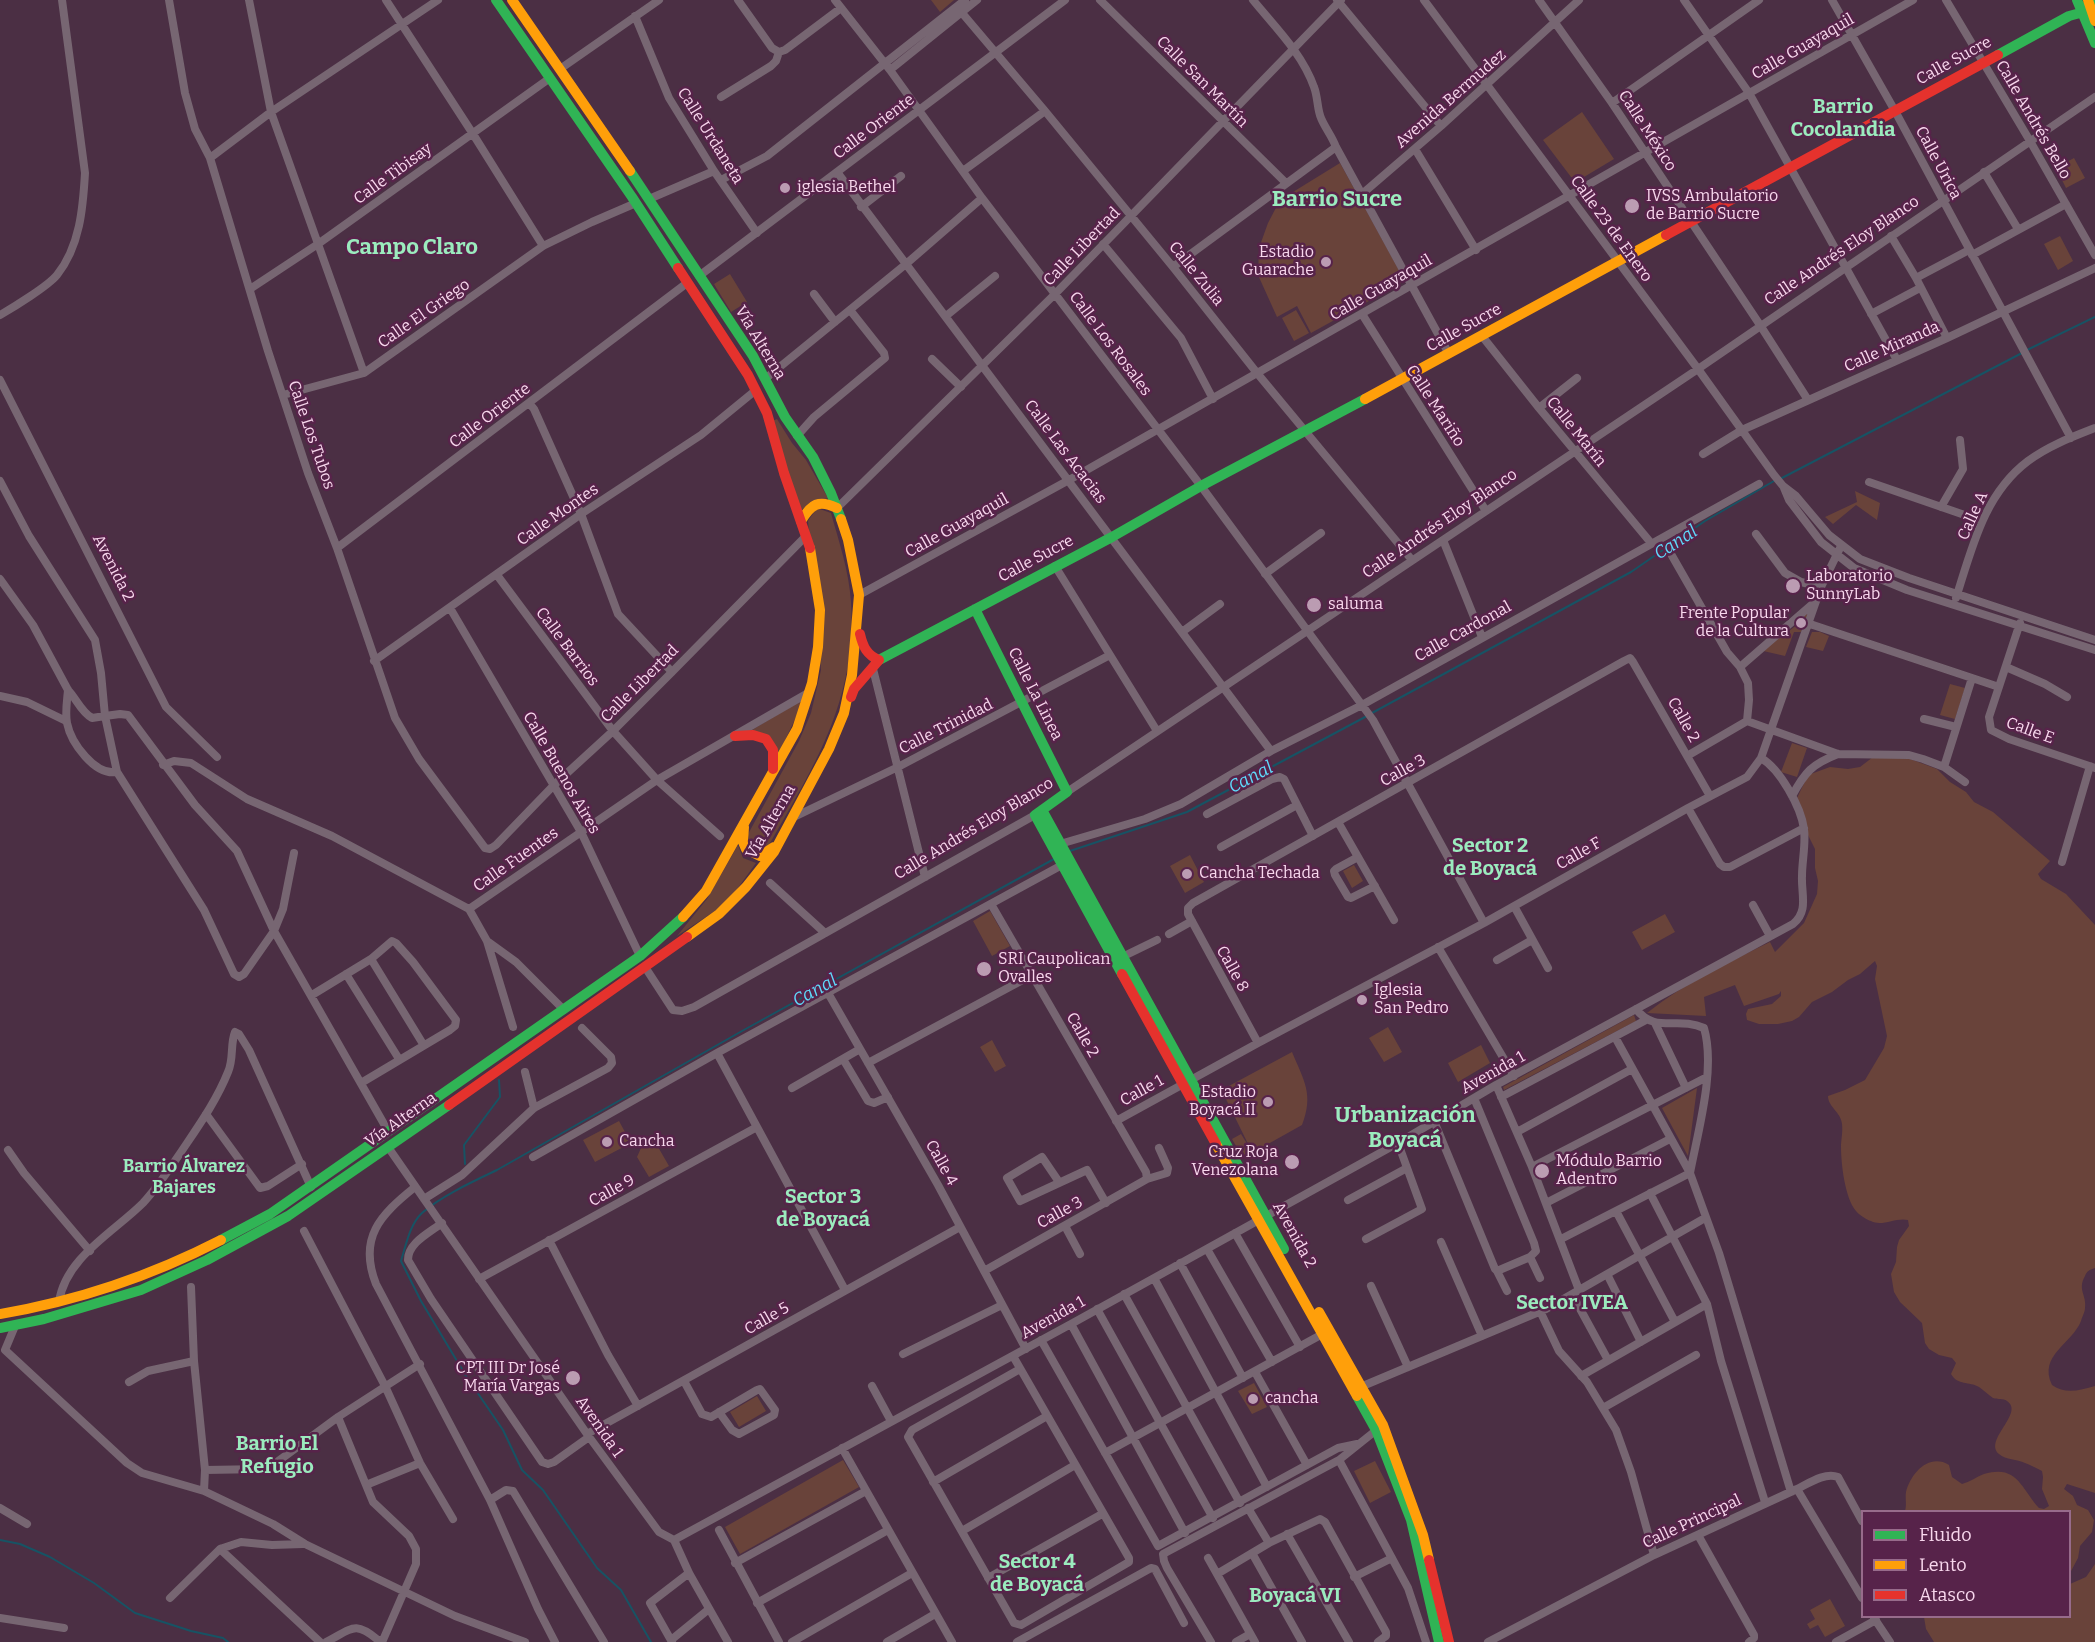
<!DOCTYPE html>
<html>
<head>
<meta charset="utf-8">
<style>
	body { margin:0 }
	#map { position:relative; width:2095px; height:1642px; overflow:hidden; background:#4b2f44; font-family:Bitter,serif }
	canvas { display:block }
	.legend { position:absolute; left:1861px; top:1510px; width:210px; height:108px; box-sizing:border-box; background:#57234a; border:2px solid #976b8b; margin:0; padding:8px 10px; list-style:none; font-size:18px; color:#f8d7ed }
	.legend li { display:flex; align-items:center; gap:12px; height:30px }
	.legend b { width:30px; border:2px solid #976b8b }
</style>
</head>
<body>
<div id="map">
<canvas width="2095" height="1642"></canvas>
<ul class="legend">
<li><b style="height:8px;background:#30b455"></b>Fluido</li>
<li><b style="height:8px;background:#ff9f0a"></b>Lento</li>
<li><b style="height:8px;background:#e5322d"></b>Atasco</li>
</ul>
</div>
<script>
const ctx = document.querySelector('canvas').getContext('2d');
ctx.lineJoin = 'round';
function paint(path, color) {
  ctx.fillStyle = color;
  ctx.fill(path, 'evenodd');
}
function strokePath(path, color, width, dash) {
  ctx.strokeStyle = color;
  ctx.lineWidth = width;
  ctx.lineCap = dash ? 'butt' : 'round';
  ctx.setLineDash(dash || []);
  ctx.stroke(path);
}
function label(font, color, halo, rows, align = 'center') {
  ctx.font = font + ' Bitter,serif';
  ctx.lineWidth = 5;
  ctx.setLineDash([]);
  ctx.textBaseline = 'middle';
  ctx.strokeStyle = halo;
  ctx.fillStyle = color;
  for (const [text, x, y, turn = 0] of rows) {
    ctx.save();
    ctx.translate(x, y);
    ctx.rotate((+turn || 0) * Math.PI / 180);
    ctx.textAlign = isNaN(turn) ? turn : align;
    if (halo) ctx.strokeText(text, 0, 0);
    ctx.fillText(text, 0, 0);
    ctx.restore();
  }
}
paint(new Path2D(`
	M931,0H954L940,12Z
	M1582,112L1614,159L1579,180L1571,177L1543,140Z
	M2074,158L2085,178L2066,188L2056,168Z
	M1340,163L1405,281L1311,333L1297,306L1277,317L1258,275L1259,248L1268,223L1280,200Z
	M2060,236L2073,261L2058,270L2044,244Z
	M730,274L747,302L731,312L714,284Z
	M1296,310L1309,333L1294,341L1282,318Z
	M777,419L792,443L806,460L828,498L800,510L772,421Z
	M1855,491L1880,503L1877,520L1856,505L1833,524L1825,517L1857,502Z
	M817,508L831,513C839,542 849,571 851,602C857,702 813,767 767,849L751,850L748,834L799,741L811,713L821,670L808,521Z
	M1806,612L1808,614L1801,632H1794L1785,656L1759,650L1782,630L1786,633L1797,625L1794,620Z
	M1812,632H1820L1829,636L1823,651L1806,647Z
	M1950,684L1965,688L1955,719L1940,715Z
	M805,698L779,753L752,730Z
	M1792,743L1807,748L1797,777L1781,772Z
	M1902,756L1937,769L1950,782L1966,792L1974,802L1993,812L2050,861L2038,874L2041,879L2066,894L2095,925V1268C2089,1270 2087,1271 2085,1276C2077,1290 2087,1295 2085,1308C2085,1312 2082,1317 2081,1321C2072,1344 2038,1355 2052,1385C2066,1395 2080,1390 2095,1386V1493L2067,1484L2064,1489L2073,1496L2077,1505L2088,1510L2094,1520L2092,1532L2080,1546L2078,1558L2070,1573V1512L1905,1511C1907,1505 1905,1498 1906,1492C1911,1473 1929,1453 1949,1465L1952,1477L1962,1484C1970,1482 1976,1477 1984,1474C2017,1464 2021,1488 2039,1508L2044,1509L2049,1506L2042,1489L2043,1477L2042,1471C2036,1468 2031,1465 2025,1463C2017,1459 2006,1460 1999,1454C1983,1440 2025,1413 2007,1401C2003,1398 1998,1400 1993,1398C1989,1395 1983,1390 1979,1387C1969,1381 1958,1386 1951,1374L1956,1363L1952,1358L1939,1355L1929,1349L1925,1343L1922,1323L1900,1302L1894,1292L1891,1274L1896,1262L1897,1247L1899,1240L1909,1226L1908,1220C1896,1217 1882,1227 1871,1221C1867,1220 1858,1214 1856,1211C1845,1198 1841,1164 1841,1147C1841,1140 1843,1132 1842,1124C1841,1112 1828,1107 1828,1096L1845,1090L1865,1080L1884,1048L1887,1036L1875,979L1877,966L1875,961L1860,974L1848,980L1832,992L1812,1002L1799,1017L1792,1021L1778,1024H1759L1747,1020L1746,1014L1748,1009L1772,1004L1781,996V991L1779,994L1744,1006L1735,985L1704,997L1706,1016L1647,1013C1684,983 1728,963 1770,942L1775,952L1804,923L1817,894L1818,881L1815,868V849L1807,833L1797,798L1808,775L1830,767L1848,769L1860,767L1873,757Z
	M738,845L743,858L756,863L727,903L677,936L707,899Z
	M1190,855L1204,882L1185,893L1170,866Z
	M1354,865L1363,881L1352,888L1343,871Z
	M990,911L1010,946L992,956L973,921Z
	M1665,914L1675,932L1642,950L1632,932Z
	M1634,1015L1636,1021L1504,1090L1503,1087Z
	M1388,1027L1402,1052L1384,1062L1369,1038Z
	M992,1040L1006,1066L995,1072L980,1047Z
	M1481,1045L1490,1063L1458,1082L1448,1063Z
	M1292,1052C1304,1081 1314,1094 1302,1125L1243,1158L1232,1139L1241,1134L1251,1150L1224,1095L1227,1087Z
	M1697,1088L1688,1156L1662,1108Z
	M619,1121L631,1143L595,1162L583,1140Z
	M654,1140L669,1166L649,1177L637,1157L641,1148Z
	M1254,1383L1267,1407L1252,1414L1238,1391Z
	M757,1396L766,1411L739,1427L730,1412Z
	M843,1460L859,1487L740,1554L725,1527Z
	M1375,1461L1391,1492L1370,1503L1354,1471Z
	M2095,1564V1642H1934L1926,1629L1924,1617L2070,1616V1584L2086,1577Z
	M1830,1599L1845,1626L1825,1637L1818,1625L1810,1629L1807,1624L1815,1619L1810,1610Z`), '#69433a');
strokePath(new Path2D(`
	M2027,350L2095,317
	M1780,479L2022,353
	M1372,713L1631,572L1705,521L1774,481
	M1070,851L1187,812L1367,716
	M465,1164L464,1145L500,1097L499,1080
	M0,1540L20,1544L50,1557L94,1583L135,1613L191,1631L223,1638L228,1642
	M651,1642L621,1590L597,1568L543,1490L522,1470L503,1430L466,1376L421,1301L401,1261C406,1245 410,1224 422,1213C441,1196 474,1181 497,1170L742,1031L1054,859`), '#175364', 2);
strokePath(new Path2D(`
	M169,0L185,93L195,129L210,158L268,351L308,473L337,548L395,718L419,759L485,848L490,849L496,845L554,785L613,731L672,672L806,536
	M249,0L271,112L364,373
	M386,0L473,134L543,246
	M738,0L772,48L779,52L785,50L841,8
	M835,0L890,70L982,198L1201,486L1373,720L1484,923
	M1100,0L1286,183
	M1253,0C1275,27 1302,53 1314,87C1318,97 1317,109 1321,118C1325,128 1332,136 1336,147L1449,354
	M1337,0L1441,126
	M1424,0L1698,369L1774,475L1783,486L1796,496L1829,535L1860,559L1909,578L2095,640
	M1539,0L1612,103L1760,325L1808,400
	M1684,0L1749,93L1897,360
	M1832,0L1895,111L2071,438
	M1946,0L2030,141L2095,255
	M957,7L1045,111L1173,267L1257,373L1412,560
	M635,16L669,98L714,171L757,233
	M560,69L659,0
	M890,70L977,0
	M721,97L771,66L776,61L779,52
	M1612,103L1759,0
	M1415,149L1476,250
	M210,158L271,112L438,0
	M963,171L1045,111
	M837,172L1271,751
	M1984,172L2018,229
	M721,180L767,156L965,0
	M1362,194L1441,126L1579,0
	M649,199L714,171
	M861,207L901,176
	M1891,236L1916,278L1947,338
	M1103,244L1181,338L1213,399
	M1972,255L2066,204
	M1173,267L1336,147
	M699,276L1065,0
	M1916,278L1969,250
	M250,289L318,244L550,78
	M814,294L835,322
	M1362,314L1486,511
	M1871,314L1920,288
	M0,315C14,307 48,286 57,275C80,246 83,208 85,173L62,0
	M946,316L995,276
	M1482,336L1539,408L1651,543
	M932,359L961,387
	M765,379L906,264L982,198
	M0,380L166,707L217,757
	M283,395L364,373L543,246L592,222L636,203
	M529,403L534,409L581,514L618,614L672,672
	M1539,408L1577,378
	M797,436L814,417L885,358L884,353L850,310
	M1703,454L1742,430L1947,338L2095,268
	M0,481L29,536L95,640L101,673L105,716L92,718C81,712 76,698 68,690L33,625L0,579
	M1869,482L1982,521
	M1784,488L1789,500L1821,542L1854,568L1907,590L2095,650
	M1941,507L1963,469L1960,440
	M837,508L1055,294L1341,0
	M1756,534L1785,573L1801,582L1821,587
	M1443,540L1482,637
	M337,548L687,283
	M1671,554L1727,652L1740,667L1748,683L1749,700L1747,721
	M1055,566L1157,731
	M1265,574L1321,533
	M497,575L613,731L657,780L720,836
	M859,595L1069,480L1913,0
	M1956,598C1972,548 1984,494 2028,461C2048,446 2072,437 2095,428
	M450,608L581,832L640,956
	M2020,623L1989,717L1991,730L2009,739L2095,768
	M1810,624L1999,687
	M1182,632L1220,604
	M374,661L581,514L701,435L756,390
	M1740,667L1816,601
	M2006,667L2045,684L2067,697
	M873,669L925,877
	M68,690C67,701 65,713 67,723C71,743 95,776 117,772
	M0,696L27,702L66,721
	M1924,719L1956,727
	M1687,756L1747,721L1838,754L1909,755L1923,759L1944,767L1965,782
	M163,765L174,761L191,763L247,799L332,836L469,909L657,780L808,693
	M1944,767L1972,678
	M1067,792L1698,369L2095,97
	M1792,796C1805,772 1812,764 1838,754
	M1688,808L1720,864L1724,867H1730L1804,828
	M1207,814L1272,779L1280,777L1284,779L1313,836
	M794,817L898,767L1110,655
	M1338,822L1394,920
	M1060,844L1145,819L1181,804L1271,751L1362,705L1759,484
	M1221,847L1297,805
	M294,853L283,909L274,931L244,974L239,977L234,974L204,910L117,772L105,716L120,714L128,715L195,805L237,851L274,931L388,1131
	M1358,857L1336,869L1334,871L1335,875L1348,897L1351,898L1375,886
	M2062,862L2090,766
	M770,883L825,933
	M991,904L1146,1172L1147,1179
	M1753,905L1770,936
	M1514,906L1548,968
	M469,909L487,941L513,1027
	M1169,934L1192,921
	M487,941L516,962L564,1010
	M1438,947L1514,1076
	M1122,957L1157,940
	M371,959L423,1044
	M1497,960L1532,940
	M645,967L673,1010L682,1011L694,1007L1035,815
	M346,974L399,1059
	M828,993L938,1185L1026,1349
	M312,995L371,959L392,941L396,943L413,962L456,1020L455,1026L450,1030L361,1083
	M1655,1023L1686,1088
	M1615,1037L1690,1173L1719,1253L1791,1492
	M1258,1043L1188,914V908L1193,903L1624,661L1630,658L1633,662L1710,796
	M717,1053L845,1290
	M843,1059L868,1101L874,1103L888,1097
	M868,1063L1032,975
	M525,1072L534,1108
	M1496,1085L1532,1167L1579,1290
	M792,1088L860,1049
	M1501,1097L1646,1020
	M206,1114L260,1188L268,1186L302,1164
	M1116,1121L1258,1043L1484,923L1688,808L1747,777L1761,758L1821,587L1841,546
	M1434,1121L1495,1269L1497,1271L1530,1257L1536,1251L1534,1243L1474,1098
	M1517,1132L1632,1069
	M388,1147L587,1434L659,1532L674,1540L1071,1324L1398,1143L1496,1085L1793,924C1809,911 1801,894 1802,876C1802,861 1806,844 1804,829C1801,807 1780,769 1761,758
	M8,1150L24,1173L90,1251
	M533,1157L717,1053L1062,865
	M1532,1167L1707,1077
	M1059,1182L1042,1157L1007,1178L1020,1201L1087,1170L1106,1203
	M415,1187C380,1215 358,1238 376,1284L490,1500L538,1609L555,1642
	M1650,1193L1707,1304L1721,1361L1765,1502
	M424,1199L462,1175L534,1108L608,1068L612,1063L611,1057L582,1028
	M1348,1200L1407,1168
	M1546,1203L1670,1139
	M1616,1211L1675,1322
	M442,1223C429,1233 408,1243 408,1260L431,1299L542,1462L548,1464L554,1462L589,1437
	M1065,1226L1080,1254
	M304,1231L385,1386L420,1463L453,1519
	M1235,1233L1300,1347
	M1366,1239L1422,1209L1398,1143
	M1561,1239L1690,1173C1698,1131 1716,1069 1704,1028C1678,1016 1655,1034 1636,1009
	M549,1240L608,1355L638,1406
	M1441,1242L1482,1336
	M1207,1249L1272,1362
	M1530,1257L1540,1278
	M1180,1263L1243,1378
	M984,1271L1147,1179L1167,1173L1168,1168L1159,1148
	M1497,1271L1507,1291
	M1607,1274L1641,1342
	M1154,1278L1267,1487
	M479,1279L757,1127
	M1371,1286L1408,1367
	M191,1287L194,1361L205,1470L204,1491L273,1524L305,1544L455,1616L525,1642
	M1124,1294L1240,1503
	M1572,1294L1608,1360
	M59,1302C65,1258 114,1232 143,1203C157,1188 168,1171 179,1155C197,1128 216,1102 228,1072C234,1059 230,1044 235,1032L239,1034L249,1050L311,1187
	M1097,1309L1213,1518
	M1540,1311L1559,1351L1587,1382L1616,1430L1631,1472L1654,1555
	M1071,1324L1185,1533
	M15,1326L5,1350L127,1463L142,1473L204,1491
	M1041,1340L1158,1546L1338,1448L1357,1444
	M903,1354L1002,1305
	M1013,1356L1129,1558V1562L1021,1625L1014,1623L908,1437L912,1430L1020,1369
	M1255,1372L1307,1465
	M1581,1376L1707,1304
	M684,1381L702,1414L711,1417L757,1390L760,1389L775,1410L774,1415L739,1434L732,1430L719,1412
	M129,1382L148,1371L194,1361
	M872,1386L891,1421
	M1358,1388L1546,1309L1705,1218
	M1603,1408L1696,1355
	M587,1434L960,1227
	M842,1448L952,1642
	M1105,1453L1328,1331
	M1339,1460L1408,1588L1426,1642
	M205,1470L263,1469L277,1462L338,1417L420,1364
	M933,1482L1047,1416
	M366,1485L420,1463
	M1797,1489C1809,1483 1825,1472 1838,1477L1862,1521
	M490,1500L506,1490L513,1491L604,1642
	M0,1508L27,1524
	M1248,1508L1269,1543
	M719,1530L779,1642
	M962,1531L1075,1465
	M1287,1534L1349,1642
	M1698,1535L1754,1635V1638L1749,1642
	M674,1540L689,1573L728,1642
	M220,1549L320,1642
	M1252,1553L1302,1642
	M1208,1558L1217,1574
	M735,1563L866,1491
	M1354,1577L1392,1558
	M988,1578L1102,1514
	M170,1598L220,1549L241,1542L272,1545L303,1544
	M757,1603L888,1530
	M0,1618L64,1628
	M1874,1618L1890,1642
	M671,1640L709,1609
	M326,1642C352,1629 354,1620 378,1640H383L416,1564V1549L409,1536L373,1502L338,1417
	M672,1642L650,1603L689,1573
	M792,1642L912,1573
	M887,1642L935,1614
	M1017,1642L1151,1568L1155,1569L1184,1623
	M1211,1642L1167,1568L1164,1561L1163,1554L1339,1460L1379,1428
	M1236,1642L1250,1634
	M1255,1642L1217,1574L1269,1543L1320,1519L1325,1522L1386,1632V1636L1378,1642
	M1488,1642L1654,1555L1797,1489L1862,1598
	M1836,1642L1876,1620`), '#776672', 8);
strokePath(new Path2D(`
	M496,0L632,197L678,268
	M2077,0L2095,43
	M1998,55L2069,16L2080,13L2093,0
	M630,171L753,356L785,417L813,457L831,493L841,519
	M975,609L1067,792L1035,815L1122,974
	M879,660L1112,537L1201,486L1365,399
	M1042,810L1284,1249
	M221,1240L270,1214L640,956L683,917
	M0,1328L44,1319L141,1290L207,1260L288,1216L449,1105
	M1357,1396L1376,1430L1411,1520L1439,1642`), '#30b455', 10);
strokePath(new Path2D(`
	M512,0L630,171
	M2088,0L2095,21
	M1365,399L1666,235
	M801,521C811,504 819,499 837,508
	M744,827L743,842L746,849L760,856L774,847
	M683,917L706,891L797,729L812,683L818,647L820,610L810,548
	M687,937L719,914L746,887L774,852L829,749L844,713L852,675L859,595L848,540L841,519
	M1216,1144L1357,1396
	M1319,1312L1383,1425L1423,1535L1429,1560
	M0,1314C77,1301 151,1276 221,1240`), '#ff9f0a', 10);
strokePath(new Path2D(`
	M1666,235L1998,55
	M678,268L748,375L767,413L784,473L810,548
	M851,697L854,689L879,660C867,655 863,647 860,634
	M735,736L753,735L766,739L773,750V769
	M1122,974L1216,1144
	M449,1105L687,937
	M1429,1560L1449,1642`), '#e5322d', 10);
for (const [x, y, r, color] of [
	[785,188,6,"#bb9cb2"],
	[1632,206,8,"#bb9cb2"],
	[1326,262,6,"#bb9cb2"],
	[1793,586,8,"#bb9cb2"],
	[1314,605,8,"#bb9cb2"],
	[1801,623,6,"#bb9cb2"],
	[1187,874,6,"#bb9cb2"],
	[984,969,8,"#bb9cb2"],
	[1362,1000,6,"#bb9cb2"],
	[1268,1102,6,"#bb9cb2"],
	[607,1142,6,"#bb9cb2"],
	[1292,1162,8,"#bb9cb2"],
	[1542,1171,8,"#bb9cb2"],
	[573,1378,8,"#bb9cb2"],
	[1253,1399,6,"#bb9cb2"]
]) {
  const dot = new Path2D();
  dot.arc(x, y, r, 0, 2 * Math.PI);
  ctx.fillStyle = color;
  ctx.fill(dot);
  strokePath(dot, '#57234a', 2);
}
label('16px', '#f8d7ed', '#57234a', [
	["Calle Guayaquil",1803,47,-30],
	["Calle Sucre",1954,61,-29],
	["Calle San Martín",1202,82,45],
	["Avenida Bermudez",1451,99,-41],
	["Calle Andrés Bello",2033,120,60],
	["Calle Oriente",874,127,-37],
	["Calle México",1647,131,57],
	["Calle Urdaneta",710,136,58],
	["Calle Urica",1938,163,62],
	["Calle Tibisay",393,174,-36],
	["Calle 23 de Enero",1611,229,54],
	["Calle Libertad",1082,247,-46],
	["Calle Andrés Eloy Blanco",1842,251,-34],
	["Calle Zulia",1196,274,51],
	["Calle Guayaquil",1381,288,-30],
	["Calle El Griego",424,314,-35],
	["Calle Sucre",1464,328,-29],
	["Vía Alterna",760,343,59],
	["Calle Los Rosales",1110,344,53],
	["Calle Miranda",1892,347,-24],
	["Calle Mariño",1435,406,57],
	["Calle Oriente",490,416,-37],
	["Calle Marín",1576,432,51],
	["Calle Los Tubos",311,435,71],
	["Calle Las Acacias",1065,452,53],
	["Calle Montes",558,515,-35],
	["Calle A",1973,516,-66],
	["Calle Andrés Eloy Blanco",1440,524,-34],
	["Calle Guayaquil",957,526,-29],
	["Calle Sucre",1036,559,-28],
	["Avenida 2",113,568,63],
	["Calle Cardonal",1463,632,-29],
	["Calle Barrios",567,647,53],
	["Calle Libertad",640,684,-45],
	["Calle La Linea",1035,694,63],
	["Calle 2",1683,720,61],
	["Calle Trinidad",946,727,-27],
	["Calle E",2030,731,20],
	["Calle 3",1403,771,-29],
	["Calle Buenos Aires",561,773,60],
	["Vía Alterna",771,822,-60],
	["Calle Andrés Eloy Blanco",974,829,-31],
	["Calle F",1579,854,-30],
	["Calle Fuentes",516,860,-35],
	["Calle 8",1232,969,61],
	["Calle 2",1082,1035,60],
	["Avenida 1",1493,1073,-29],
	["Calle 1",1142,1091,-29],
	["Vía Alterna",401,1120,-35],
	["Calle 4",941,1163,61],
	["Calle 9",612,1191,-29],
	["Calle 3",1060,1213,-29],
	["Avenida 2",1294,1235,61],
	["Avenida 1",1053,1318,-29],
	["Calle 5",767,1319,-30],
	["Avenida 1",599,1427,55],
	["Calle Principal",1692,1522,-25]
]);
label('16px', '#f8d7ed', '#57234a', [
	["iglesia Bethel",797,188],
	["IVSS Ambulatorio",1646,197],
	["de Barrio Sucre",1646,215],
	["Estadio",1314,253,"right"],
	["Guarache",1314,271,"right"],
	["Laboratorio",1806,577],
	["SunnyLab",1806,595],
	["saluma",1328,605],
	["Frente Popular",1789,614,"right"],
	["de la Cultura",1789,632,"right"],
	["Cancha Techada",1199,874],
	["SRI Caupolican",998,960],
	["Ovalles",998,978],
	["Iglesia",1374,991],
	["San Pedro",1374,1009],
	["Estadio",1256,1093,"right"],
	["Boyacá II",1256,1111,"right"],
	["Cancha",619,1142],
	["Cruz Roja",1278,1153,"right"],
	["Venezolana",1278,1171,"right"],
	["Módulo Barrio",1556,1162],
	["Adentro",1556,1180],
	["CPT III Dr José",560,1369,"right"],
	["María Vargas",560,1387,"right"],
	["cancha",1265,1399]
], 'left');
label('italic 18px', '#5fd9fa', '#57234a', [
	["Canal",1676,543,-33],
	["Canal",1251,778,-28],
	["Canal",815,991,-29]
]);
label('bold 18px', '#9bebbe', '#57234a', [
	["Barrio Álvarez",184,1167],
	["Bajares",184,1188]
]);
label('bold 20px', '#9bebbe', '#57234a', [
	["Barrio",1843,107],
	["Cocolandia",1843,130],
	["Sector 2",1490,846],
	["de Boyacá",1490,869],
	["Sector 3",823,1197],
	["de Boyacá",823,1220],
	["Sector IVEA",1572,1303],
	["Barrio El",277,1444],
	["Refugio",277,1467],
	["Sector 4",1037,1562],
	["de Boyacá",1037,1585],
	["Boyacá VI",1295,1596]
]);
label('bold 22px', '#9bebbe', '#57234a', [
	["Barrio Sucre",1337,200],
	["Campo Claro",412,248],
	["Urbanización",1405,1116],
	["Boyacá",1405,1141]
]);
</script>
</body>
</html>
